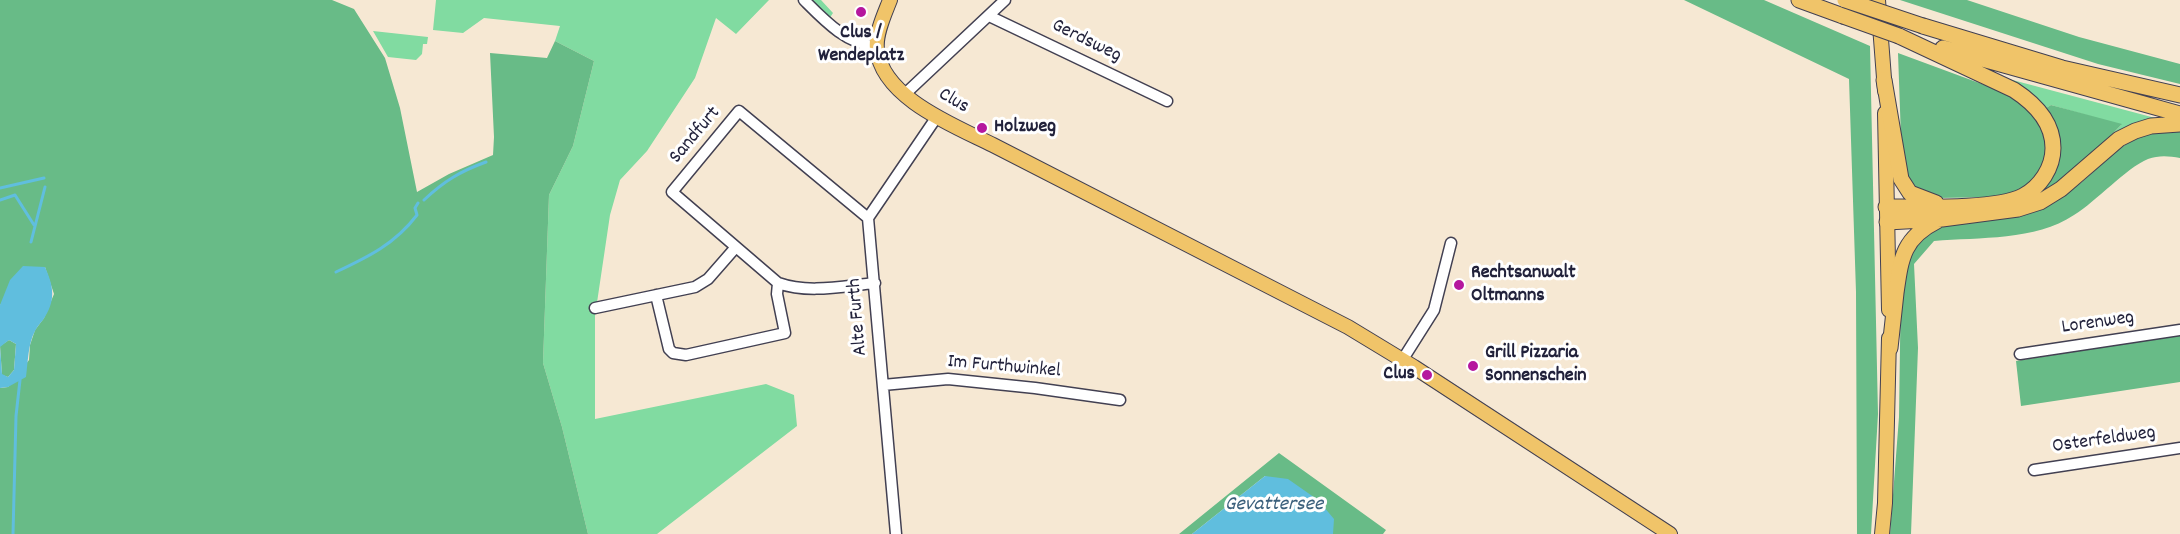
<!DOCTYPE html>
<html>
<head>
<meta charset="utf-8">
<style>
	body { margin:0 }
	canvas { display:block; background:#f6e8d3 }
</style>
</head>
<body>
<canvas width="2180" height="534"></canvas>
<script>
const ctx = document.querySelector('canvas').getContext('2d');
ctx.lineJoin = 'round';
function paint(path, color) {
  ctx.fillStyle = color;
  ctx.fill(path, 'evenodd');
}
function strokePath(path, color, width, dash) {
  ctx.strokeStyle = color;
  ctx.lineWidth = width;
  ctx.lineCap = dash ? 'butt' : 'round';
  ctx.setLineDash(dash || []);
  ctx.stroke(path);
}
function label(font, color, halo, rows, align = 'center') {
  ctx.font = font + ' Dekko,sans-serif';
  ctx.lineWidth = 6;
  ctx.setLineDash([]);
  ctx.textBaseline = 'middle';
  ctx.strokeStyle = halo;
  ctx.fillStyle = color;
  for (const [text, x, y, turn = 0] of rows) {
    ctx.save();
    ctx.translate(x, y);
    ctx.rotate((+turn || 0) * Math.PI / 180);
    ctx.textAlign = isNaN(turn) ? turn : align;
    if (halo) ctx.strokeText(text, 0, 0);
    ctx.fillText(text, 0, 0);
    ctx.restore();
  }
}
paint(new Path2D(`
	M436,0H769L736,34L716,18L695,78L647,151L620,180L610,215L595,316V419L766,384L794,395L797,426L657,534H588L562,427L543,363L549,195L573,146L594,61L555,41L560,26L484,18L463,33L433,30Z
	M803,0H821L833,13L827,22Z
	M373,31L428,37L427,44H423L422,54L416,60L388,57Z
	M2005,78L2159,119L2075,172L2121,125L2051,105L2046,108Z`), '#81dba1');
paint(new Path2D(`
	M0,0H332L354,9L385,58L400,108L417,192L449,174L493,155L494,137L490,53L547,58L555,41L594,61L573,146L549,195L543,363L562,427L588,534H0V388L8,387L29,360L30,345L35,330L44,318L54,294L45,267L0,305Z
	M1684,0H1764L1870,46L1878,414L1871,534H1857L1856,292L1849,79Z
	M1900,0H1967L2079,37L2180,64V84L2098,64Z
	M1898,53L2009,94L2037,119L2046,139V156L2040,173L2028,185L2014,193L1997,197L1937,198L1913,188L1902,166Z
	M2051,105L2122,124L2075,172L2060,184L2030,199L2041,189L2055,126L2046,108Z
	M2156,132H2180V158C2169,156 2159,155 2148,159C2126,168 2097,201 2074,215C2035,241 1980,237 1934,241L1914,264L1918,348L1911,534H1890L1899,417L1901,277L1920,236L1945,223L2058,199L2082,182L2119,149L2134,139Z
	M2180,335V382L2021,406L2016,361Z
	M9,340L16,344L14,370L8,377L2,375L0,346Z
	M1279,453L1386,530L1383,534H1333V519L1265,476L1192,534H1179Z`), '#68bb87');
paint(new Path2D(`
	M23,266L45,267C54,287 56,301 43,320C40,323 37,327 35,331C28,344 28,362 26,377L8,387L0,388V305L10,280ZM9,340L16,344L14,370L8,377L2,374L0,347Z
	M1265,476L1288,479L1318,500L1334,519L1333,534H1192Z`), '#60bede');
strokePath(new Path2D(`
	M0,188L44,178
	M0,200L15,195L34,225
	M424,200C444,181 461,171 486,162
	M31,242L45,187
	M336,272C368,257 395,244 417,215L415,208L418,203
	M13,534L16,416L20,380`), '#60bede', 3);
const minor = new Path2D(`
	M804,0C823,19 847,45 876,46
	M989,16L1167,101
	M905,94L1005,0
	M868,218L739,111L672,192L778,283C809,294 843,286 875,283
	M656,295L669,349L673,353L686,355L785,333L777,294L778,283
	M595,308L695,287L708,279L736,247
	M2020,354L2180,330
	M1403,359L1434,310L1451,243
	M883,385L948,379L1035,388L1120,400
	M2034,470L2180,448
	M896,534L868,218L936,118`);
const major = new Path2D(`
	M890,0C885,13 875,34 877,49C882,98 955,126 993,145L1348,327L1414,367L1670,534
	M1878,0L1885,91
	M1885,113L1889,310
	M1882,534L1885,503L1889,338`);
const highway = new Path2D(`
	M1799,0L1843,16
	M1923,26L2062,68L2180,95
	M1943,48L2180,114
	M1884,80L1901,179L1910,193L1936,203
	M1886,207C1918,207 1996,210 2023,196C2040,187 2053,168 2053,148C2053,122 2034,103 2014,90L1899,36
	M1887,222L1942,219L2018,209L2040,202L2061,189L2119,139L2135,131L2151,126L2180,124
	M1890,348C1892,330 1894,311 1896,293C1901,258 1903,238 1937,221`);
strokePath(minor, '#424052', 13);
strokePath(major, '#424052', 16);
strokePath(highway, '#424052', 17);
strokePath(minor, '#fff', 10);
strokePath(major, '#f0c469', 14);
strokePath(highway, '#f0c469', 15);
const highwayBridge = new Path2D(`
	M1845,0L1923,26
	M1843,16L1899,36`);
strokePath(highwayBridge, '#424052', 17, []);
strokePath(highwayBridge, '#f0c469', 15);
for (const [x, y, r, color] of [
	[861,12,6,"#b5179e"],
	[982,128,6,"#b5179e"],
	[1459,285,6,"#b5179e"],
	[1473,366,6,"#b5179e"],
	[1427,375,6,"#b5179e"]
]) {
  const dot = new Path2D();
  dot.arc(x, y, r, 0, 2 * Math.PI);
  ctx.fillStyle = color;
  ctx.fill(dot);
  strokePath(dot, '#fff', 2);
}
label('bold 20px', '#22223b', '#fff', [
	["Clus /",861,34,"center"],
	["Wendeplatz",861,57,"center"],
	["Holzweg",994,128],
	["Rechtsanwalt",1471,274],
	["Oltmanns",1471,297],
	["Grill Pizzaria",1485,354],
	["Sonnenschein",1485,377],
	["Clus",1415,375,"right"]
], 'left');
label('20px', '#22223b', '#fff', [
	["Gerdsweg",1086,42,26],
	["Clus",953,102,30],
	["Sandfurt",696,136,-50],
	["Alte Furth",859,317,-95],
	["Lorenweg",2098,324,-8],
	["Im Furthwinkel",1004,368,5],
	["Osterfeldweg",2104,441,-8]
]);
label('italic 21px', '#3b607c', '#fff', [
	["Gevattersee",1274,506]
]);
</script>
</body>
</html>
